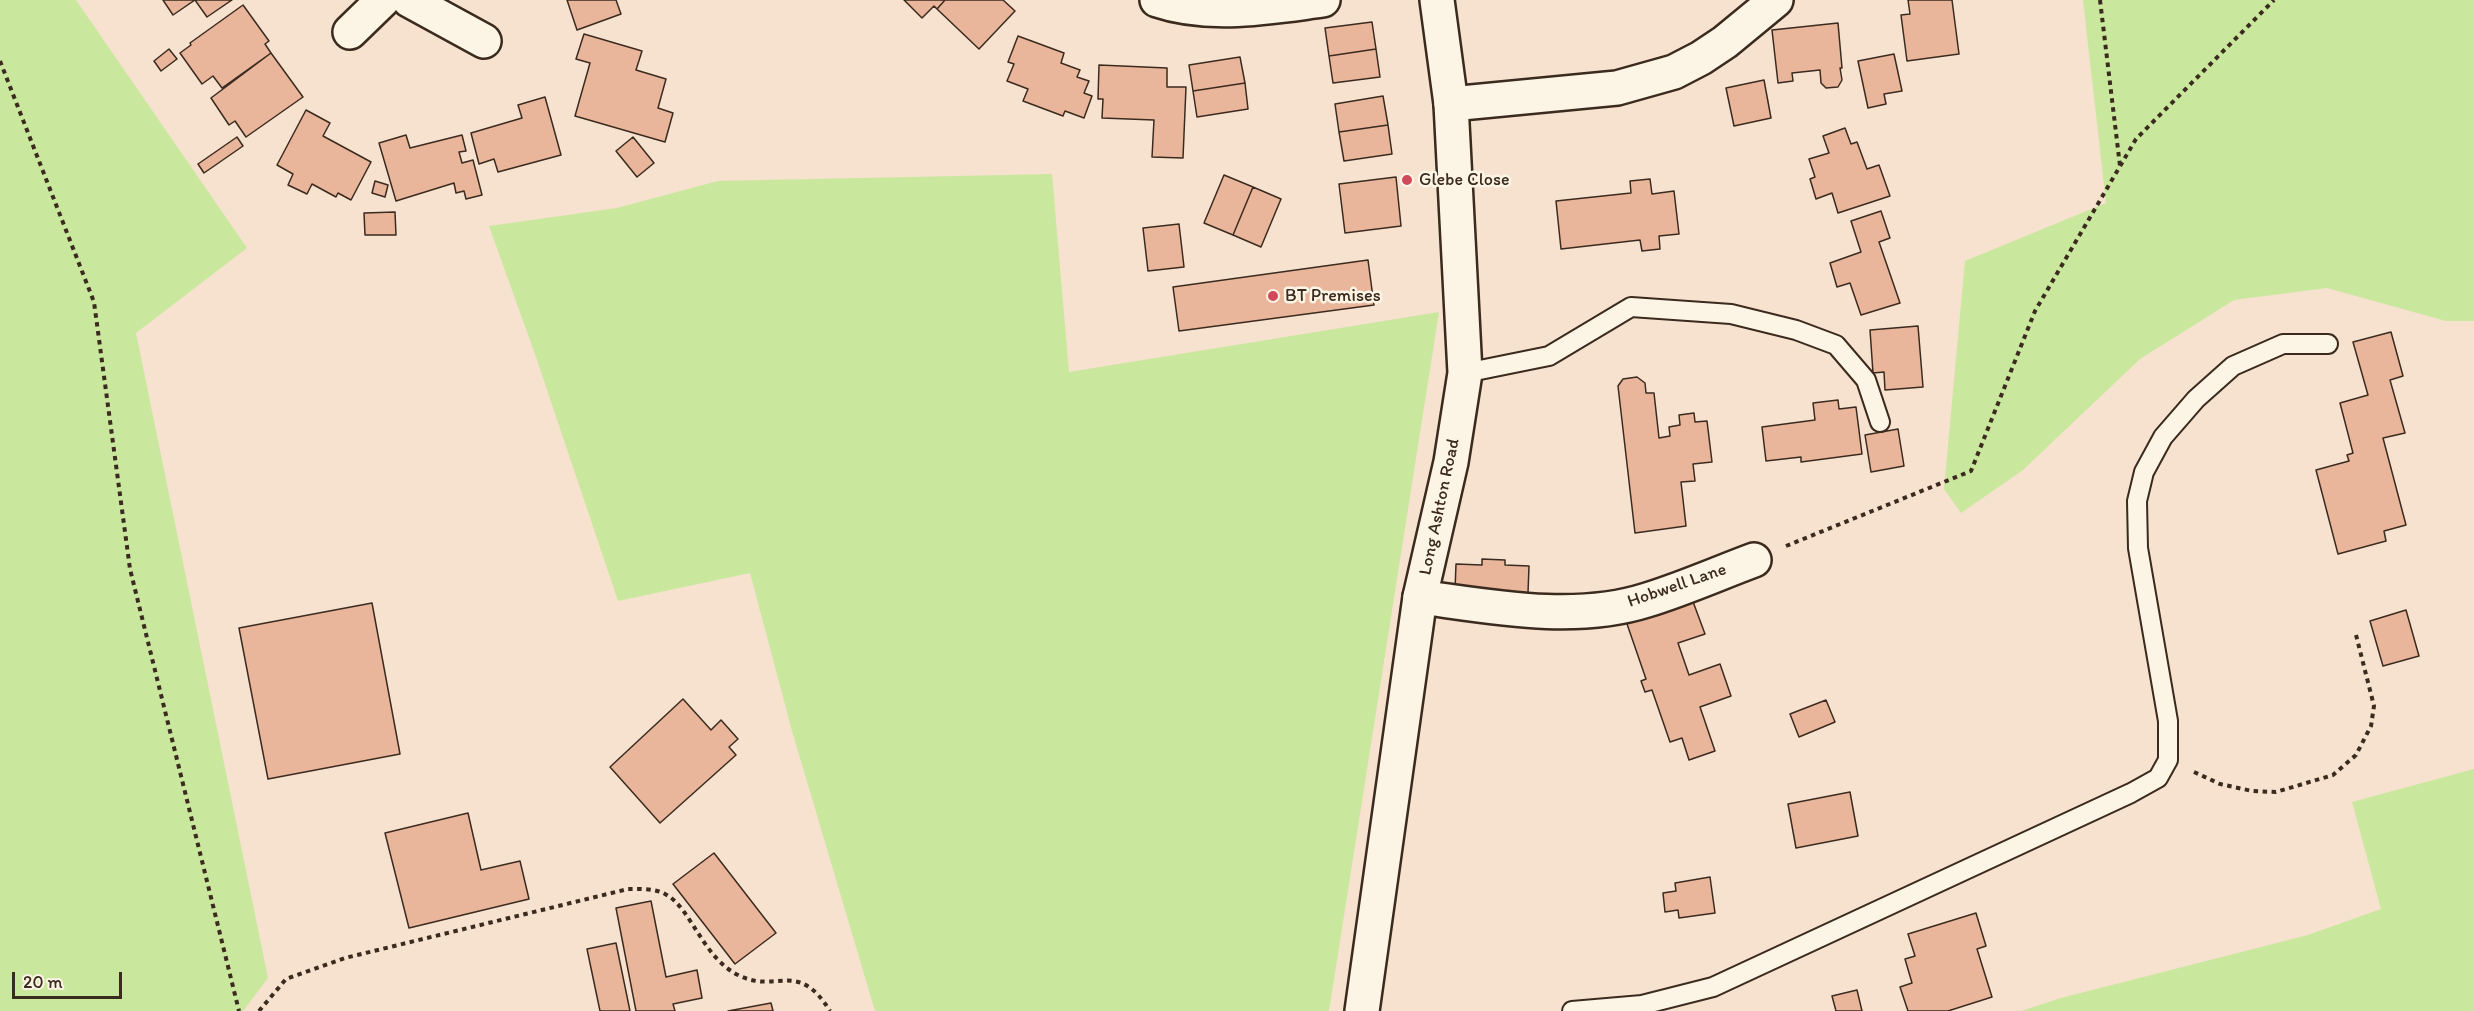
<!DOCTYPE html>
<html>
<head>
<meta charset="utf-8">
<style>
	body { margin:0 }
	#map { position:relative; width:2474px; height:1011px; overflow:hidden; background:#f6e2cf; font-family:Itim,sans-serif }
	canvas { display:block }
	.scale { position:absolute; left:12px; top:972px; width:110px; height:27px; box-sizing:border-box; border:3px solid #3b2a1e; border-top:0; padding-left:8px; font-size:18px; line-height:21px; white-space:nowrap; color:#3b2a1e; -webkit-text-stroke:4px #fcf5e5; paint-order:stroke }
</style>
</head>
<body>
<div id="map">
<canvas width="2474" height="1011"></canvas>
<div class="scale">20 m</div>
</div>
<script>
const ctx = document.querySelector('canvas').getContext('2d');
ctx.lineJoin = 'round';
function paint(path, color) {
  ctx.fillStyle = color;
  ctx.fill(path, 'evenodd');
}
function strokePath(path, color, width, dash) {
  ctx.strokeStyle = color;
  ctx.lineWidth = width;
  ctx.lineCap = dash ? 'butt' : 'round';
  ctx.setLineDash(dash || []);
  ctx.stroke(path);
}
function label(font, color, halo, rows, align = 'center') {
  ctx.font = font + ' Itim,sans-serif';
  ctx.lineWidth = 5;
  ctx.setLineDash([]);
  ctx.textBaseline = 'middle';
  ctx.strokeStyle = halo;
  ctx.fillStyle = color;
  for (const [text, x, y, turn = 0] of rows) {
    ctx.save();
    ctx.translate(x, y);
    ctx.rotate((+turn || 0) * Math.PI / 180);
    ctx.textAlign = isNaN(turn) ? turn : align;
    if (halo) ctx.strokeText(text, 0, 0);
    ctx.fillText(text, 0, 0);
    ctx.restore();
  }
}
paint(new Path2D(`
	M0,0H76L247,248L136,333L268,978L243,1011H0Z
	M2083,0H2474V321H2446L2327,288L2234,300L2140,359L2023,470L1961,513L1944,489L1965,261L2106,203Z
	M1052,174L1069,372L1439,312L1329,1011H875L792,731L750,573L618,601L536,357L489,226L617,208L718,181Z
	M2474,769V1011H2021L2061,998L2308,935L2381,909L2352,802Z`), '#cae79e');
const building = new Path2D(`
	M163,0H195L173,15Z
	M195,0H232L207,17Z
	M567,0H616L621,14L577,30Z
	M904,0H945L937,9L934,6L922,18Z
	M945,0H1003L1015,11L979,49L937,9Z
	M1908,0H1952L1959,54L1907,61L1901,15L1910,14Z
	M243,5L269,41L265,44L271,53L222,88L213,76L202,84L180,53L191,45L190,43Z
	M1372,22L1376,49L1329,56L1325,28Z
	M1838,23L1842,68H1840L1842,80L1838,87L1826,88L1821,83L1820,70L1792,73L1793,81L1778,83L1772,30Z
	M584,34L642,51L636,70L666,79L658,108L673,113L665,142L575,116L590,63L576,59Z
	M1018,36L1064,53L1061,63L1080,70L1077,77L1089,81L1084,93L1092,96L1084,118L1065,111L1063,116L1023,101L1028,89L1007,81L1014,64L1008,62Z
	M169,49L177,59L161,71L154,61Z
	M1376,49L1380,77L1333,83L1329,56Z
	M271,53L303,97L246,137L235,121L229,125L211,98Z
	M1894,54L1902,91L1884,94L1886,104L1868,108L1858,61Z
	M1240,57L1245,83L1193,91L1189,65Z
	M1099,65L1167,68V87H1186L1183,158L1152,157L1154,120L1102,118L1103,99H1098Z
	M1764,80L1771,118L1734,126L1726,88Z
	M1245,83L1248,109L1197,117L1193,91Z
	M1383,96L1388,125L1339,132L1335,104Z
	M545,97L561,155L498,172L494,159L479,164L471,133L522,118L518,105Z
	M306,110L330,123L323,136L371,162L351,200L338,193L336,197L312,184L307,194L288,185L293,174L277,165Z
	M1388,125L1392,154L1344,161L1339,132Z
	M1845,128L1851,144L1857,142L1867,169L1879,165L1890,196L1838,213L1832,193L1816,199L1810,179L1815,177L1809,159L1829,153L1823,136Z
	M406,135L410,148L462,135L466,151L459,152L462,163L473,160L482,195L466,199L464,191L456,193L454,183L396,201L379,143Z
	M237,137L243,146L204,173L198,164Z
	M633,137L654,163L637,177L616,151Z
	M1224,175L1253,187L1233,235L1204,223Z
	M1396,177L1401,226L1345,233L1339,184Z
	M1650,179L1652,194L1674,191L1679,234L1659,236L1660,249L1642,251L1640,240L1561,249L1556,201L1631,193L1630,181Z
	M375,181L388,185L385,197L372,193Z
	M1253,187L1281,199L1261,247L1233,235Z
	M1881,211L1890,238L1879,242L1900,303L1861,315L1850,283L1837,287L1830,263L1861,252L1851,221Z
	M395,212L396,235H365L364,213Z
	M1179,224L1184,267L1148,271L1143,228Z
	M1368,260L1374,305L1179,331L1173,287Z
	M1918,326L1923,387L1885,390L1884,372L1873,373L1870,330Z
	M2391,332L2403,376L2390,380L2405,433L2383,438L2406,525L2384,531L2386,541L2338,554L2316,470L2349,461L2347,455L2353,453L2340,403L2368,395L2353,342Z
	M1637,377L1645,383L1646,393H1654L1659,438L1670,436L1669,427L1680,425L1679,415L1694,413L1695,422L1707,421L1712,462L1693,464L1695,481L1681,482L1686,526L1635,533L1618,386L1623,379Z
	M1838,400L1839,409L1856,407L1862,454L1801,462V457L1766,461L1762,427L1815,420L1813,403Z
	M1898,429L1904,466L1871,472L1865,435Z
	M1482,559L1505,560V565L1529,566L1528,593L1455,590L1456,564L1482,565Z
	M1692,599L1705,634L1678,643L1689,675L1720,664L1731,696L1700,707L1715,751L1689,760L1682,738L1670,742L1652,690L1645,692L1641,681L1646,679L1626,621Z
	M372,603L400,754L268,779L239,628Z
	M2406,610L2419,656L2383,666L2370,621Z
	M683,699L711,730L721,720L738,739L729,747L736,755L660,823L610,767Z
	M1826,700L1835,722L1799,737L1790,714Z
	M1850,792L1858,836L1796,848L1788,804Z
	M468,813L481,870L520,861L529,899L409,928L385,833Z
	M714,853L776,933L735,964L673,884Z
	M1710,877L1715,913L1679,918L1678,910L1665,912L1663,893L1676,891L1675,883Z
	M651,901L666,977L697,970L702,998L673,1004L675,1011H636L616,908Z
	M1976,913L1986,946L1977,949L1992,997L1948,1011H1908L1900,987L1912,983L1905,959L1915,956L1908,934Z
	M616,943L630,1011H600L587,949Z
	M1857,990L1862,1011H1836L1832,996Z
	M771,1003L773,1011H728Z`);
paint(building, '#e9b69c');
strokePath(building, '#3b2a1e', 1.5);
const service = new Path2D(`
	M1465,373L1549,356L1631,307L1731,314L1796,330L1836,345L1866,380L1880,422
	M1572,1011L1642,1005L1713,987L2131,793L2158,778L2168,760V721L2138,548L2137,501L2144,472L2163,437L2196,399L2233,366L2283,344H2328`);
const minor = new Path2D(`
	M409,0L484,41
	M1157,0C1210,18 1269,7 1323,0
	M350,32L383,0
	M1451,104L1617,88L1674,72L1701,58L1725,42L1776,0
	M1420,597C1493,607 1575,623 1647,600C1683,589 1719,573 1754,560`);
const tertiary = new Path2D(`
	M1362,1011L1420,597L1451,462L1465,373L1451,104L1437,0`);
strokePath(service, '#3b2a1e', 22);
strokePath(minor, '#3b2a1e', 38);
strokePath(tertiary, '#3b2a1e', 38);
strokePath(new Path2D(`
	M2100,0L2120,166
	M0,61L94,302L130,569L239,1011
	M1786,546L1971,471L2035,311L2136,139L2274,0
	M2194,772L2220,784L2252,791L2276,792L2333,775L2356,755L2371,726L2374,706L2355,631
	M259,1011L286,979L345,958L628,889C640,889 654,888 665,894C691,907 702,957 738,975C777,995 797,958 830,1011`), '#3b2a1e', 4, [4.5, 4.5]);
strokePath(service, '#fcf5e5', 18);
strokePath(minor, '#fcf5e5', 33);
strokePath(tertiary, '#fcf5e5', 33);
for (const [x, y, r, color] of [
	[1407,180,6,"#d1495b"],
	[1273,296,6,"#d1495b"]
]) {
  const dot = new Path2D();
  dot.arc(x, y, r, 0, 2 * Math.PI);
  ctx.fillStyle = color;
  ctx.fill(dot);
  strokePath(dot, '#fcf5e5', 2);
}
label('18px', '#3b2a1e', '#fcf5e5', [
	["Glebe Close",1419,180],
	["BT Premises",1285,296]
], 'left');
label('18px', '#3b2a1e', '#fcf5e5', [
	["Long Ashton Road",1440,507,-78],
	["Hobwell Lane",1677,586,-19]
]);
</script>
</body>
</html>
